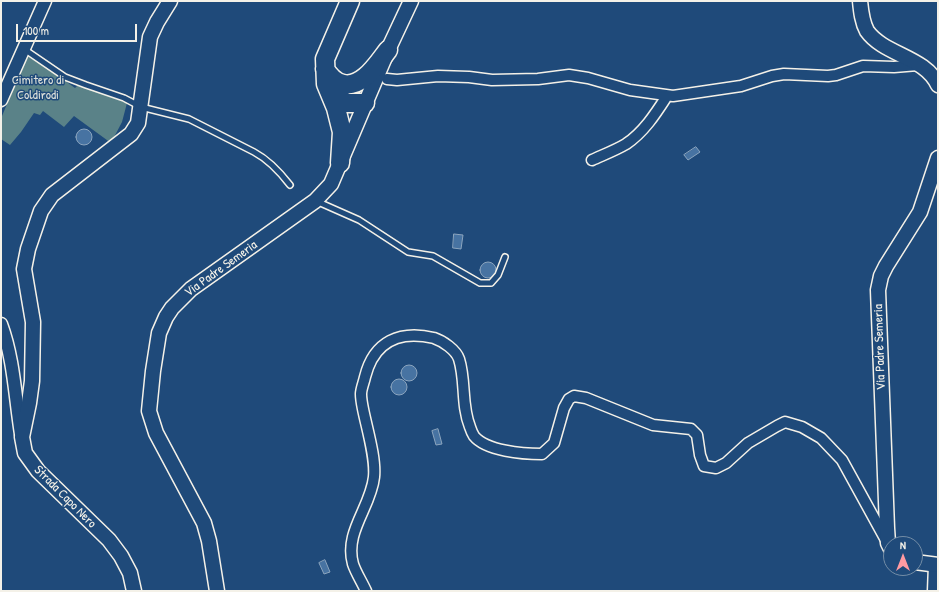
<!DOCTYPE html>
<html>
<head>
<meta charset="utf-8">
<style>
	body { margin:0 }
	#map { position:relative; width:939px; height:592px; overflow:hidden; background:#1f4a7a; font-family:"Patrick Hand",sans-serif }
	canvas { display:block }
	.frame { position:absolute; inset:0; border:2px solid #f4f1e8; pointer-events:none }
	.north { position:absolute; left:883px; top:536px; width:40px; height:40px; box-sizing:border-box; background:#1f4a7a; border:1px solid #748da6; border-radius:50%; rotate:0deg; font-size:11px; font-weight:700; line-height:16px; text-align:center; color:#f4f1e8 }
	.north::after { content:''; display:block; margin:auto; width:14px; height:18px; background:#ff9aa2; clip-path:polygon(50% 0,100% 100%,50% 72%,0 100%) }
	.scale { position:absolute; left:16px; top:24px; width:121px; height:18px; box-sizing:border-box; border:2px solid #f4f1e8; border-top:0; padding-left:5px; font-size:12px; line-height:14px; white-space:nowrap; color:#f4f1e8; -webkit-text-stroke:3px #1f4a7a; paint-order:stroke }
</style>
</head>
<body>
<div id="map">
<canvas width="939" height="592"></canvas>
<div class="frame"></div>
<div class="north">N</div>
<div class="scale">100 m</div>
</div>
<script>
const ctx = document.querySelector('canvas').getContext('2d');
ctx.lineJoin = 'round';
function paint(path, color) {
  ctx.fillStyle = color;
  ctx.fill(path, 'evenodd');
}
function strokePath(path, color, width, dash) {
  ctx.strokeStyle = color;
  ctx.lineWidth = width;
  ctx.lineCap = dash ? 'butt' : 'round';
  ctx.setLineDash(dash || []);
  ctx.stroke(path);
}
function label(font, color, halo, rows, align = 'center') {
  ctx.font = font + ' "Patrick Hand",sans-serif';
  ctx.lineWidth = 3;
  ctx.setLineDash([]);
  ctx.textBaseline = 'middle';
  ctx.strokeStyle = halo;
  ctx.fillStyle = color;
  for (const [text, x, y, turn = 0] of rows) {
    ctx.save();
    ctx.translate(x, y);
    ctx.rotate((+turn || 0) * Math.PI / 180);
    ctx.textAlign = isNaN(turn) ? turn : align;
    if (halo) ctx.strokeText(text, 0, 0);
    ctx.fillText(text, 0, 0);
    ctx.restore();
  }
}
paint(new Path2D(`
	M27,56L42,64L75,88L78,85L127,103L122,122L111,143L74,116L64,127L43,111L40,115L34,113L21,132L10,145L1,139L2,116Z`), '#5a8288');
const water = new Path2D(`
	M76 137a8 8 0 1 1 16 0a8 8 0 1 1-16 0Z
	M696,147L700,152L688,160L684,155Z
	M454,234L463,235L461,249L453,248Z
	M480 270a8 8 0 1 1 16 0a8 8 0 1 1-16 0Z
	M401 373a8 8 0 1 1 16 0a8 8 0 1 1-16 0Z
	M391 387a8 8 0 1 1 16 0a8 8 0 1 1-16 0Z
	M438,429L442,444L436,445L432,431Z
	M325,560L330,572L324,574L319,563Z`);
paint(water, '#4773a2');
strokePath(water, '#8ca5be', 1);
const service = new Path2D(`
	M24,49L65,77L86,85L124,98L141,107L189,119L254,152C269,160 280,172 290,185
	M316,201L359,220L408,252L433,256L480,283H491L498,275L505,257`);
const minor = new Path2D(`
	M387,79L397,80L438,76L469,77L492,80L538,79L569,75L588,78L630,90L673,96L741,86L772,76L784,74L828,76L836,75L863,66L894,67L918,65
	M592,160C603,155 616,150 626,144C644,132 656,113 667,96
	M366,591C362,582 356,573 353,564C344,532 371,507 374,477C376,458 367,429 363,409C362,404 361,399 361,394C361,389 364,382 365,377C374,341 400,330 434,338C443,341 456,350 459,359C466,381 461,405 470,427C471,430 472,433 474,436C486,451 523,454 542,454L554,443L564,408L569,399L574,396L586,398L653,425L691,429L697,435L700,455L704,466L716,468L726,463L748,443L777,426L785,422L802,427L821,438L842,460L886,540
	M933,591L934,565`);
const tertiary = new Path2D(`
	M1,100L45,1
	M1,324C14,359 15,397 21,434`);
const secondary = new Path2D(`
	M860,1C861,11 862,22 867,31C884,55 926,57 938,85
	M891,549L888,543L887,528L878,290L881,276L886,266L920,212L938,158
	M915,562L938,565
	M134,591L130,573L121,556L109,540L38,471L25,453L22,437L29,403L32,381L33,322L24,269L28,249L41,211L52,195L131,134L138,123L150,37L157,22L170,1
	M217,591L209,541L204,523L156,433L149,411L153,371L159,333L166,317L172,308L191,289L315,201L331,184L388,50L411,1`);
const motorway = new Path2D(`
	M325,69C335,85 349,90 365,77C374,70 381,59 388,50
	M332,96L347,103H365
	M340,163L342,132L336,108L326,84L325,59L350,1`);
strokePath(service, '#f4f1e8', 8);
strokePath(minor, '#f4f1e8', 13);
strokePath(tertiary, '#f4f1e8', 15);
strokePath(secondary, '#f4f1e8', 17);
strokePath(motorway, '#f4f1e8', 21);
strokePath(service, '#1f4a7a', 5);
strokePath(minor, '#1f4a7a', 10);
strokePath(tertiary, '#1f4a7a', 12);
strokePath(secondary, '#1f4a7a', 14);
strokePath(motorway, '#1f4a7a', 18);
label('13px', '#dde0da', '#1f4a7a', [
	["Cimitero di",38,81],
	["Coldirodi",38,96]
]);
label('13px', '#f4f1e8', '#1f4a7a', [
	["Via Padre Semeria",221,269,-36],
	["Via Padre Semeria",880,347,-92],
	["Strada Capo Nero",65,497,45]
]);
</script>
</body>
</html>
